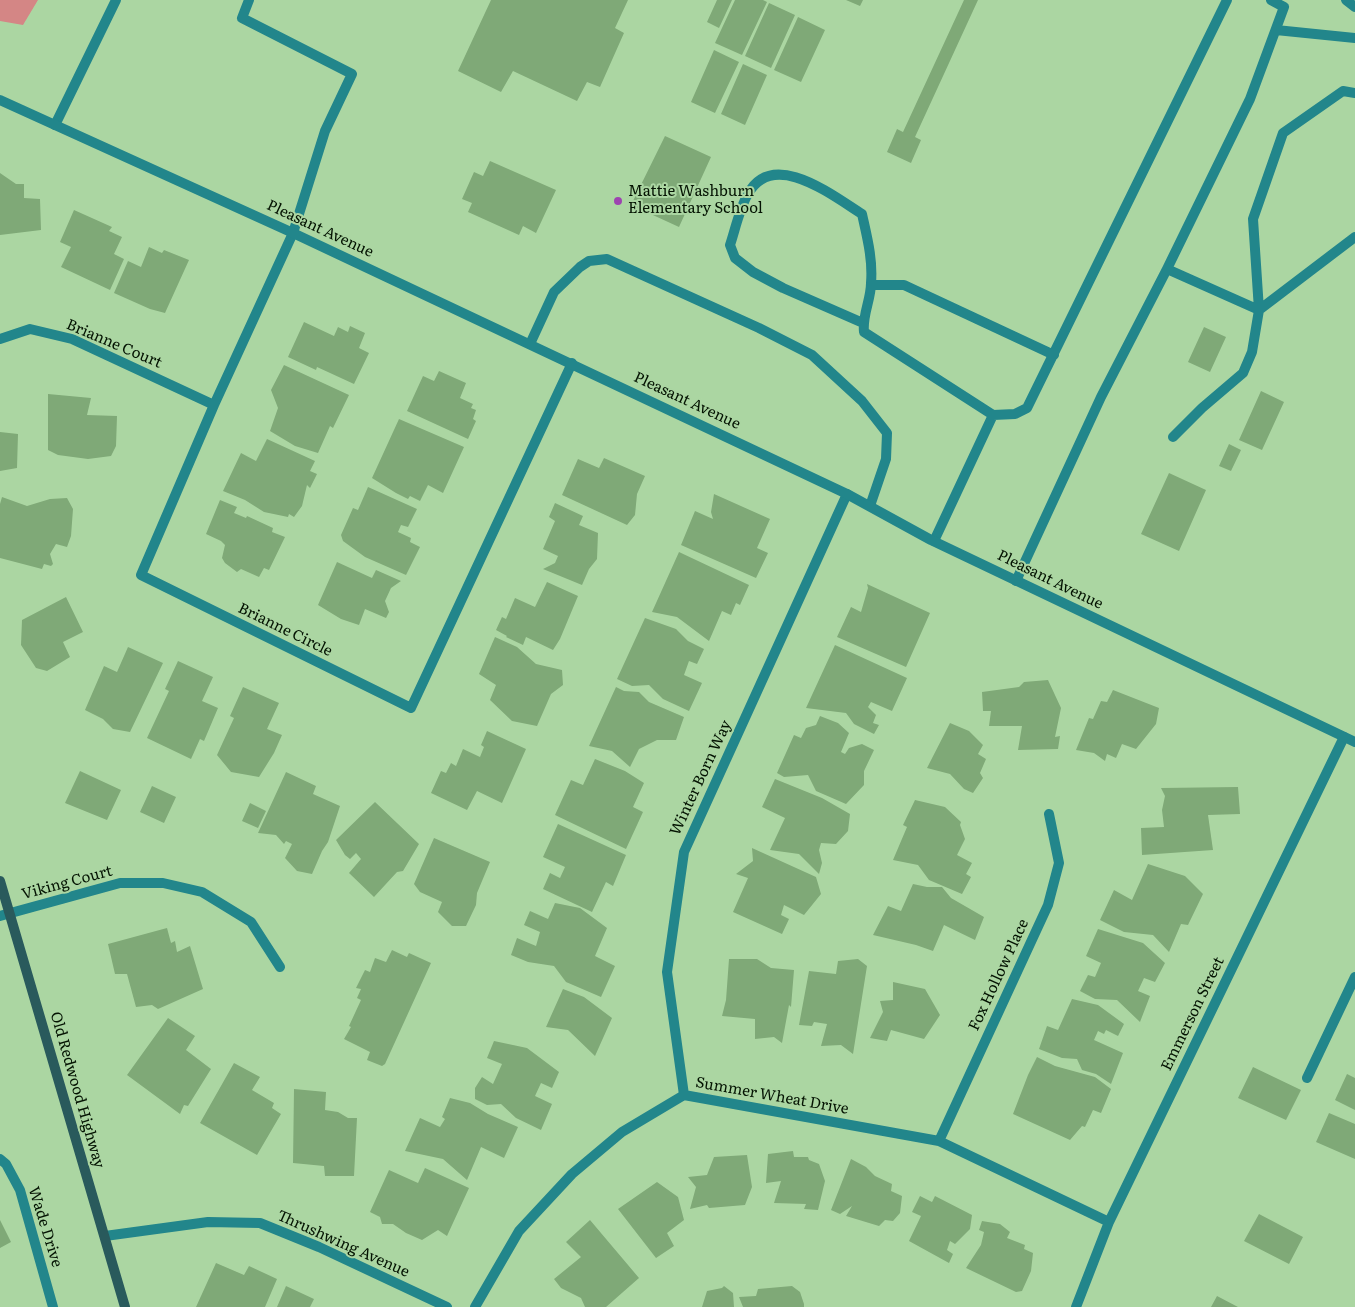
<!DOCTYPE html>
<html>
<head>
<meta charset="utf-8">
<style>
	body { margin:0 }
	canvas { display:block; background:#abd6a2 }
</style>
</head>
<body>
<canvas width="1355" height="1307"></canvas>
<script>
const ctx = document.querySelector('canvas').getContext('2d');
ctx.lineJoin = 'round';
function paint(path, color) {
  ctx.fillStyle = color;
  ctx.fill(path, 'evenodd');
}
function strokePath(path, color, width, dash) {
  ctx.strokeStyle = color;
  ctx.lineWidth = width;
  ctx.lineCap = dash ? 'butt' : 'round';
  ctx.setLineDash(dash || []);
  ctx.stroke(path);
}
function label(font, color, halo, rows, align = 'center') {
  ctx.font = font + ' Literata,serif';
  ctx.lineWidth = 4;
  ctx.setLineDash([]);
  ctx.textBaseline = 'middle';
  ctx.strokeStyle = halo;
  ctx.fillStyle = color;
  for (const [text, x, y, turn = 0] of rows) {
    ctx.save();
    ctx.translate(x, y);
    ctx.rotate((+turn || 0) * Math.PI / 180);
    ctx.textAlign = isNaN(turn) ? turn : align;
    if (halo) ctx.strokeText(text, 0, 0);
    ctx.fillText(text, 0, 0);
    ctx.restore();
  }
}
paint(new Path2D(`
	M0,0H38L23,25L0,21Z`), '#d48685');
paint(new Path2D(`
	M491,0H628L615,28L624,33L600,87L587,82L577,101L513,71L501,92L458,71Z
	M717,0H732L719,28L707,22Z
	M735,0H763L767,2L742,55L715,43Z
	M846,0H863L860,6Z
	M964,0H978L915,137L921,140L911,163L887,152L897,129L903,132Z
	M769,3L795,15L771,68L745,56Z
	M798,17L825,30L801,82L774,70Z
	M714,50L739,62L715,113L691,102Z
	M743,64L767,75L745,125L721,114Z
	M665,136L711,157L679,227L631,205Z
	M490,161L556,190L536,233L523,226L519,235L468,212L472,203L462,199L474,172L483,176Z
	M0,173L16,184H24V198L40,199L41,230L0,235Z
	M74,210L112,227L109,231L122,237L114,254L124,259L110,290L61,267L71,247L60,242Z
	M149,247L162,253L164,250L189,260L165,313L150,309L114,293L128,261L141,267Z
	M304,322L334,336L338,327L348,332L350,326L365,333L359,348L369,353L354,384L317,367L316,370L288,357Z
	M1204,327L1226,337L1210,372L1188,362Z
	M284,365L349,395L333,428L330,426L318,453L295,446L270,431L278,408L271,390Z
	M439,371L466,383L460,398L473,404L471,408L476,410L473,419L476,421L468,439L407,411L423,376L434,381Z
	M1261,391L1284,402L1262,450L1239,440Z
	M48,394L91,398L87,415L117,416L116,446L111,456L88,459L58,455L48,450Z
	M399,419L464,447L443,493L428,485L420,501L410,496L408,499L396,493L372,478Z
	M0,432L18,434L17,468L0,471Z
	M267,439L315,461L310,471L317,474L310,488L307,485L302,506L294,517L289,514L288,517L264,512L245,500L223,491L241,453L256,461Z
	M1229,444L1241,450L1231,471L1219,466Z
	M604,458L645,476L637,494L635,515L627,525L562,495L578,459L599,468Z
	M1169,473L1206,490L1179,551L1141,534Z
	M368,487L417,509L408,527L401,525L398,532L411,538L410,542L420,547L406,575L365,557L343,541L341,535L353,508L358,510Z
	M714,494L770,519L757,548L768,553L756,578L681,545L695,511L713,519L711,512Z
	M2,497L27,506L50,499L67,498L73,509L71,536L67,547L56,544L50,554L53,564L51,566L44,564L42,569L0,558V504Z
	M220,500L237,507L234,513L246,518L247,516L273,528L272,532L285,537L269,570L264,568L259,577L241,569L237,572L225,563L222,558L225,545L221,541L206,534Z
	M555,503L583,516L579,525L598,533L597,559L589,569L582,585L543,569L555,563L558,556L543,549L555,521L549,517Z
	M679,552L749,585L740,605L736,603L731,615L722,611L709,641L677,617L652,612Z
	M337,562L372,578L376,570L401,581L391,588L385,601L389,612L386,618L365,609L359,625L341,619L318,605Z
	M547,582L578,596L560,639L553,650L526,637L523,645L506,637L507,636L496,630L502,617L506,619L515,598L535,607Z
	M867,584L930,613L906,667L837,637L851,607L861,612L868,588Z
	M66,597L83,632L63,642L70,657L47,671L36,668L21,645L22,620Z
	M645,618L676,629L688,641L704,649L697,664L689,661L684,675L702,683L689,711L663,699L649,685L632,686L617,679Z
	M495,637L517,647L536,664L562,670L563,685L551,694L537,726L512,721L490,700L496,685L479,674Z
	M835,645L907,678L892,711L871,702L868,707L876,715L873,723L879,725L874,734L854,724L846,713L806,708Z
	M128,647L163,663L130,732L113,729L103,719L85,710L104,666L117,672Z
	M178,661L213,677L202,701L218,708L204,741L200,739L191,759L147,738L169,691L165,689Z
	M1048,680L1061,708L1055,737L1060,736L1058,749L1018,750L1022,726H989L991,711H983L982,692L1019,687L1024,682Z
	M243,687L279,703L267,729L282,735L274,753L259,777L231,772L217,755L234,718L230,716Z
	M616,687L624,691L639,692L649,702L684,717L676,740H657L639,749L630,767L612,751L589,746Z
	M1113,690L1159,708L1156,724L1136,749L1122,744L1116,758L1107,754L1105,761L1094,753L1076,750L1089,718L1093,719L1101,701L1107,702Z
	M820,716L838,723L849,733L841,752L845,754L849,748L862,744L874,750L864,771V785L846,804L816,791L808,775L784,777L777,773L794,735L801,738L806,728L816,725Z
	M950,723L969,731L983,745L978,754L986,759L980,773L983,778L973,793L964,789L950,774L927,768Z
	M487,731L526,749L502,803L477,791L467,810L431,793L441,771L446,773L451,763L456,766L463,749L480,757L484,747L481,745Z
	M595,759L625,771L644,783L633,807L643,812L626,849L555,815L571,780L583,785Z
	M80,771L121,790L107,820L65,803Z
	M286,772L316,786L313,794L340,806L328,842L322,851L312,874L297,871L285,858L292,844L286,841L284,844L276,835L258,833Z
	M775,779L822,798L850,814L848,831L836,844L821,843L819,850L822,863L819,874L799,854L770,850L785,818L762,807Z
	M152,786L176,797L164,823L140,812Z
	M1238,787L1240,814L1208,815L1213,850L1142,855L1141,828L1164,827L1162,810L1165,796L1161,788Z
	M915,800L945,807L961,822L960,825L965,839L957,855L972,863L966,874L971,877L962,894L929,880L918,865L893,860L907,827L903,825Z
	M375,802L419,844L403,871L397,872L374,897L349,873L361,859L356,853L350,859L345,855L336,840Z
	M250,803L266,811L258,828L242,821Z
	M558,824L626,855L613,886L606,882L592,912L543,889L550,873L560,878L565,867L543,857Z
	M434,838L490,862L477,893L476,905L466,926H452L438,912L442,902L420,892L414,884Z
	M752,848L816,877L821,894L804,915L784,905L781,915L789,919L782,934L733,912L748,878L736,874L753,861Z
	M1148,864L1185,876L1203,894L1188,925L1181,924L1169,952L1153,935L1124,932L1100,920L1114,890L1132,900Z
	M913,884L927,887H942L951,898L984,917L975,940L944,925L933,951L916,945L873,935L888,906L901,911Z
	M555,903L580,908L607,928L595,956L615,966L601,997L566,982L554,966L528,962L511,955L517,938L536,946L540,932L524,925L530,911L548,919Z
	M167,928L171,943L175,941L177,952L190,946L203,989L158,1009L152,1005L136,1007L127,974H115L108,944Z
	M1098,929L1143,943L1165,963L1155,982L1144,978L1138,991L1150,996L1140,1022L1117,1000L1095,999L1080,991L1088,975L1095,977L1101,963L1086,956Z
	M392,950L407,957L409,953L431,963L385,1064L382,1066L367,1060L370,1052L344,1039L351,1027L349,1026L361,1000L357,998L361,989L356,988L365,970L370,972L375,958L386,962Z
	M729,959H757L771,968L794,970L791,1007L789,1005L782,1043L774,1037L755,1039V1019L722,1016L726,1000Z
	M858,959L867,966L853,1054L841,1045L821,1046L827,1024L814,1022L812,1026L799,1025L809,971L836,974L838,961Z
	M893,982L925,989L940,1015L924,1039L891,1030L887,1041L870,1038L883,1012L880,1001L893,1000Z
	M563,989L584,997L612,1018L595,1056L568,1030L546,1027Z
	M1072,999L1098,1005L1124,1024L1118,1036L1106,1030L1104,1034L1098,1031L1094,1040L1123,1053L1111,1084L1096,1074L1082,1070L1077,1059L1062,1058L1039,1049L1047,1026L1058,1030Z
	M168,1018L195,1036L186,1050L211,1069L188,1106L184,1105L180,1114L127,1075Z
	M494,1041L527,1048L559,1072L552,1088L541,1083L535,1096L552,1104L541,1130L516,1118L501,1104L487,1105L475,1099V1088L482,1077L493,1084L502,1064L487,1058Z
	M1037,1057L1055,1066L1095,1077L1111,1089L1101,1113L1093,1110L1085,1127L1082,1126L1070,1140L1013,1114L1028,1075Z
	M234,1063L260,1077L252,1090L274,1103L272,1108L281,1114L257,1155L200,1123Z
	M1253,1067L1301,1090L1286,1120L1238,1098Z
	M1347,1074L1355,1078V1110L1335,1100Z
	M294,1089L326,1092L325,1110L338,1112L348,1118H357L354,1176H325L324,1166L293,1163Z
	M450,1098L470,1103L488,1114L518,1127L504,1158L481,1147L467,1180L443,1159L405,1151L420,1118L440,1127L445,1119L442,1117Z
	M1329,1113L1355,1124V1159L1316,1142Z
	M793,1151L794,1157H808L809,1160L819,1164L825,1181L818,1210L804,1209L806,1204L774,1203L781,1181L766,1183L768,1154Z
	M747,1155L752,1187L745,1205L709,1208L707,1205L690,1209L696,1187L688,1177L707,1175L714,1157Z
	M851,1159L866,1167L875,1176L892,1184L891,1191L902,1196L900,1213L893,1221L885,1220L879,1226L846,1216L852,1206L840,1214L831,1210Z
	M425,1168L469,1188L447,1236L438,1230L422,1240L406,1233L393,1224H382L380,1217L370,1212L389,1170L418,1183Z
	M657,1182L678,1197L684,1220L667,1233L674,1246L656,1258L618,1209Z
	M920,1196L932,1202L935,1196L972,1215L970,1229L955,1244L950,1241L947,1250L953,1254L949,1263L909,1241L921,1216L912,1212Z
	M1259,1214L1303,1237L1289,1264L1244,1241Z
	M0,1220L11,1242L0,1248Z
	M590,1220L639,1278L606,1307H585L581,1298L561,1288L554,1279L581,1257L566,1242Z
	M982,1221L1000,1224L1010,1232L1007,1238L1025,1245L1024,1249L1033,1253L1031,1271L1022,1291L1016,1292L966,1268L981,1245L984,1232L979,1230Z
	M216,1263L244,1275L249,1266L277,1279L265,1307H196Z
	M286,1286L314,1299L310,1307H277Z
	M724,1286L733,1293L734,1307H702L707,1291L722,1288Z
	M792,1286L800,1292L804,1304V1307H743L739,1297L756,1296L758,1289Z
	M1217,1296L1238,1307H1211Z`), '#7fa977');
strokePath(new Path2D(`
	M249,0L242,18L352,74L325,131L293,233
	M1346,0L1355,7
	M1276,30L1355,38
	M55,125L116,0
	M1167,269L1259,310L1355,237
	M872,285H904L1054,355
	M863,323L783,288L753,272L735,258L730,245C735,230 740,207 748,194C773,148 833,196 862,214C867,237 873,259 871,283C871,300 862,315 864,332L993,415
	M530,344L554,292L580,267L589,261L607,259L759,328L812,355L862,401L887,433L886,459L870,506
	M1173,437L1202,408L1243,373L1252,352L1259,310L1253,219L1283,133L1343,91L1355,93
	M934,541L993,415L1015,414L1027,408L1227,0
	M1016,581L1101,397L1167,269L1250,99L1284,7L1271,0
	M1307,1078L1355,977`), '#22868b', 10);
strokePath(new Path2D(`
	M293,233L214,405L141,575L411,708L572,363
	M0,339L30,329L72,339L214,405
	M0,916L120,883H163L202,892L251,922L280,967
	M684,1095L667,972L684,852L847,494
	M939,1141L1048,905L1059,863L1049,814
	M0,1159L6,1164L20,1190L53,1307
	M105,1236L208,1222L260,1223L319,1247L447,1307
	M475,1307L519,1231L572,1174L622,1132L684,1095L939,1141L1109,1222
	M1076,1307L1109,1222L1344,737`), '#22868b', 10);
strokePath(new Path2D(`
	M0,100L293,233L847,494L931,540L1355,742`), '#22868b', 10);
strokePath(new Path2D(`
	M0,881L125,1307`), '#295a5c', 10);
for (const [x, y, r, color] of [
	[618,201,5,"#9d44b0"]
]) {
  const dot = new Path2D();
  dot.arc(x, y, r, 0, 2 * Math.PI);
  ctx.fillStyle = color;
  ctx.fill(dot);
  strokePath(dot, '#abd6a2', 2);
}
label('15px', '#041302', '#abd6a2', [
	["Mattie Washburn",628,192],
	["Elementary School",628,209]
], 'left');
label('15px', '#041302', '#abd6a2', [
	["Pleasant Avenue",320,229,25],
	["Brianne Court",114,344,23],
	["Pleasant Avenue",687,401,25],
	["Pleasant Avenue",1050,580,26],
	["Brianne Circle",285,630,26],
	["Winter Born Way",701,778,-65],
	["Viking Court",67,883,-15],
	["Fox Hollow Place",999,975,-65],
	["Emmerson Street",1193,1014,-64],
	["Old Redwood Highway",77,1090,74],
	["Summer Wheat Drive",772,1096,10],
	["Wade Drive",45,1227,73],
	["Thrushwing Avenue",343,1244,24]
]);
</script>
</body>
</html>
